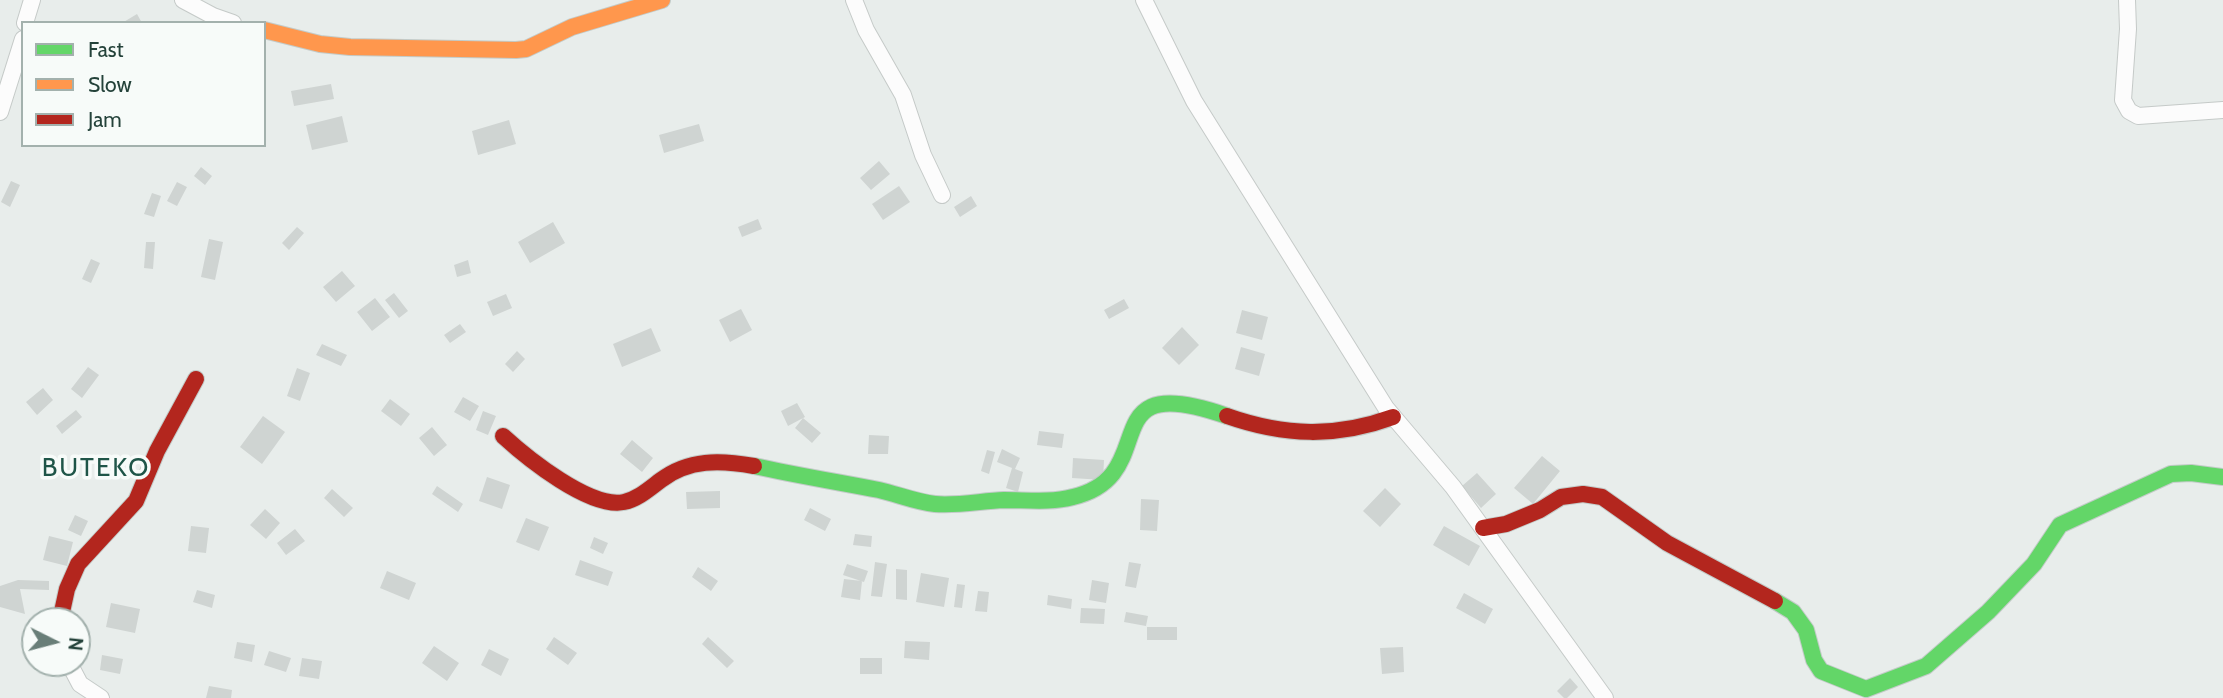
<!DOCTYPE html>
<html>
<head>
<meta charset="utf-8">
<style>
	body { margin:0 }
	#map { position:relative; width:2223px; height:698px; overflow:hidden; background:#e8edeb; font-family:Cabin,sans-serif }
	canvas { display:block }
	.legend { position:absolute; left:21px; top:21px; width:245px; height:126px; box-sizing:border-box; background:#f7fbf9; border:2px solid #a3b1ad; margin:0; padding:9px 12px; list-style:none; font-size:21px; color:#24423a }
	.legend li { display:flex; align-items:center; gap:14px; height:35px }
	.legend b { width:35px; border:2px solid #a3b1ad }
	.north { position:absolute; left:21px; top:607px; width:70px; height:70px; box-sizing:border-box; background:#f7fbf9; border:2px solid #a3b1ad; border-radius:50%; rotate:96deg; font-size:19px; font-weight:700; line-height:28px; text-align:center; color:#24423a }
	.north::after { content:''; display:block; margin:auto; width:24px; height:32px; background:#697e78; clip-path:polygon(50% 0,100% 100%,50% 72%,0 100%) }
</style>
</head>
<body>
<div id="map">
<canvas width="2223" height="698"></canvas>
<ul class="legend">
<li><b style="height:9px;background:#63d668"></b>Fast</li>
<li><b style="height:9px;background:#ff974d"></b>Slow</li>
<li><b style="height:9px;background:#b3261e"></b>Jam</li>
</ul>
<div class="north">N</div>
</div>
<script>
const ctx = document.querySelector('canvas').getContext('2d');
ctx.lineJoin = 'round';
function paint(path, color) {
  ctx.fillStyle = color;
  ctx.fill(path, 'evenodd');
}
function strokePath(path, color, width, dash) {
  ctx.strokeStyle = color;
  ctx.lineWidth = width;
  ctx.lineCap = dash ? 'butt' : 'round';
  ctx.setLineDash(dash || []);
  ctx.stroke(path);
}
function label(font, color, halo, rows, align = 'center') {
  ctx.font = font + ' Cabin,sans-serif';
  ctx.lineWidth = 7;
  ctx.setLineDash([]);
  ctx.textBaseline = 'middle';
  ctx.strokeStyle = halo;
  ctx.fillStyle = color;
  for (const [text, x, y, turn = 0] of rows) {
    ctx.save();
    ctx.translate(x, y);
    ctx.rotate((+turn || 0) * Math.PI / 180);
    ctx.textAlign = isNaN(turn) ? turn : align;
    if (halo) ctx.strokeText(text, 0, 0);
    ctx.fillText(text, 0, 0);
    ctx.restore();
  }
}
paint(new Path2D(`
	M137,14L142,23H122Z
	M331,84L334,99L294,106L291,91Z
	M342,116L348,142L312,150L306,125Z
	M509,120L516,144L478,155L472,131Z
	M699,124L704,141L664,153L659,135Z
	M879,161L890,174L871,190L860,178Z
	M201,167L212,176L205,185L194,176Z
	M11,181L20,185L10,207L1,202Z
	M177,182L187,187L177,206L167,201Z
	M899,186L910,202L883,220L872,204Z
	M152,193L161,196L154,217L144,214Z
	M971,196L977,206L960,217L954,207Z
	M758,219L762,229L742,237L738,227Z
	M553,222L565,243L530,263L518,242Z
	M297,227L304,233L289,250L282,243Z
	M209,239L223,242L215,280L201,277Z
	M146,242H155L153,269L144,268Z
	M91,259L100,263L91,283L82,279Z
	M468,260L471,273L457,277L454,265Z
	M342,271L355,286L336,302L323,287Z
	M394,293L408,311L399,318L385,300Z
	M506,294L512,308L493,316L487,302Z
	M375,298L390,317L372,331L357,312Z
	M1124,299L1129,308L1109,319L1104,310Z
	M741,309L752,330L730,342L719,320Z
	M1242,310L1268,317L1262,340L1236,333Z
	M460,324L466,332L450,343L444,335Z
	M1182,327L1199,345L1179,365L1162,348Z
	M651,328L661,351L622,367L613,344Z
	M322,344L347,355L341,366L316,355Z
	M1241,347L1265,354L1259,376L1235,369Z
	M517,351L525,359L513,372L505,364Z
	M88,367L99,375L82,398L71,389Z
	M297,368L310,373L300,401L287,396Z
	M43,388L53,400L37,415L26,402Z
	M463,397L479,406L470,421L454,412Z
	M390,399L410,414L401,426L381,411Z
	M797,403L805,417L788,426L781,411Z
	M76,410L82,417L62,434L56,426Z
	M483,411L496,416L488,435L476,430Z
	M263,416L285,432L262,464L240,447Z
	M803,418L821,433L812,443L795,428Z
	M432,427L447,445L434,456L419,438Z
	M1039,431L1064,434L1062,448L1037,445Z
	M869,435L889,436L888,454H868Z
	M632,440L653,458L642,472L620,454Z
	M1002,449L1020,458L1015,469L1023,472L1018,492L1006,488L1012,468L997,462Z
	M987,450L995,452L989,474L981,471Z
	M1542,456L1560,471L1533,504L1514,488Z
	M1073,458L1104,460L1103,480L1072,478Z
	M1477,473L1496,494L1481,508L1462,486Z
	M487,477L510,485L502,509L479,501Z
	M437,486L463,504L458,512L432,494Z
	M1385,488L1401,504L1380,527L1363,511Z
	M332,489L353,508L344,517L324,498Z
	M720,491V508L687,509L686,492Z
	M1141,499L1159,500L1157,531L1140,530Z
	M810,508L831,519L825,531L804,520Z
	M265,509L280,523L266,539L250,525Z
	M75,515L88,521L81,536L68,530Z
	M526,518L549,527L539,551L516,542Z
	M191,526L209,528L206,553L188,551Z
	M1444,526L1480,546L1469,566L1433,545Z
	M295,529L305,541L286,555L277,543Z
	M855,534L872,536L871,547L853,545Z
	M49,536L73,542L67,566L43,560Z
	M594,537L608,543L603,554L590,548Z
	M580,560L613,572L608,586L575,575Z
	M875,562L887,564L882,597L871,596Z
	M1129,562L1141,564L1136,588L1125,586Z
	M847,564L868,571L864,582L843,575Z
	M698,567L718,581L711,591L692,577Z
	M896,569L907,570V600L896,599Z
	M387,571L416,583L409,600L380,588Z
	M921,573L949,578L944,607L916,602Z
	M844,579L862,581L860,600L841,597Z
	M18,580L49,581V590L20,589L25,614L0,607V586Z
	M1092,580L1109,583L1106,603L1089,600Z
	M957,584L965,585L962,608L954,607Z
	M197,590L215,595L212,608L193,602Z
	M978,591L989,592L987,612L975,611Z
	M1464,593L1493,609L1485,624L1456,608Z
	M1048,595L1072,599L1071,609L1047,605Z
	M111,603L140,609L135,633L106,627Z
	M1081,608L1105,609L1104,624L1080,623Z
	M1126,612L1148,616L1146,626L1124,622Z
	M1147,627H1177V640H1147Z
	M554,637L577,653L568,665L546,649Z
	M708,637L734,661L727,668L702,644Z
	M905,641L930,642L929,660L904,658Z
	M237,642L255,645L252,662L234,658Z
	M434,646L459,663L447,681L422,663Z
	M1403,647L1404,672L1382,674L1380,648Z
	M489,649L509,659L501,676L481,665Z
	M269,651L291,658L286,672L264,665Z
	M102,655L123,659L120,674L100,670Z
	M302,658L322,661L319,679L299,676Z
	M860,658H882V674H860Z
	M1570,678L1578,687L1567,698H1564L1557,691Z
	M209,686L232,690L231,698H206Z`), '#cfd4d2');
const street = new Path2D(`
	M183,0L213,16L233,23
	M854,0L866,30L903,95L923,155L942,195
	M1144,0L1194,101L1386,408L1453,487L1605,698
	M2127,0L2128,29L2123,100L2129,111L2138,116L2223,110
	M25,23L32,0
	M0,112L23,39
	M69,663L80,684L101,698`);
const fast = new Path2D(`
	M754,466C795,475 837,482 879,490C897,494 916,502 935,504C958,506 981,501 1004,500C1027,500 1050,503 1073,497C1166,475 1087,367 1227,416
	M1775,601L1793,612L1806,630L1814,660L1821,671L1866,689L1926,666L1988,612L2034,564L2060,525L2171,474L2191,473L2223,477`);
const slow = new Path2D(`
	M264,30L320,44L350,47L516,50L526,49L572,27L662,0`);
const jam = new Path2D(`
	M1227,416C1284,436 1336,438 1393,417
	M503,436C527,458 590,509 624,502C638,499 649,489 661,480C689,459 720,460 754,466
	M1483,528L1506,524L1540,510L1561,497L1583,494L1602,497L1667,543L1775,601
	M60,621L67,589L78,564L136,501L157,451L196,379`);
strokePath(street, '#c5cac8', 18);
strokePath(fast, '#c3cbc8', 18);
strokePath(slow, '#c3cbc8', 18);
strokePath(jam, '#c3cbc8', 18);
strokePath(street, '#fcfcfc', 16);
strokePath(fast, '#63d668', 16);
strokePath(slow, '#ff974d', 16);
strokePath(jam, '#b3261e', 16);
ctx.letterSpacing = '2px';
label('26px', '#1f5548', '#f7fbf9', [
	["BUTEKO",96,468]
]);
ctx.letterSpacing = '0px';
</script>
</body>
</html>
